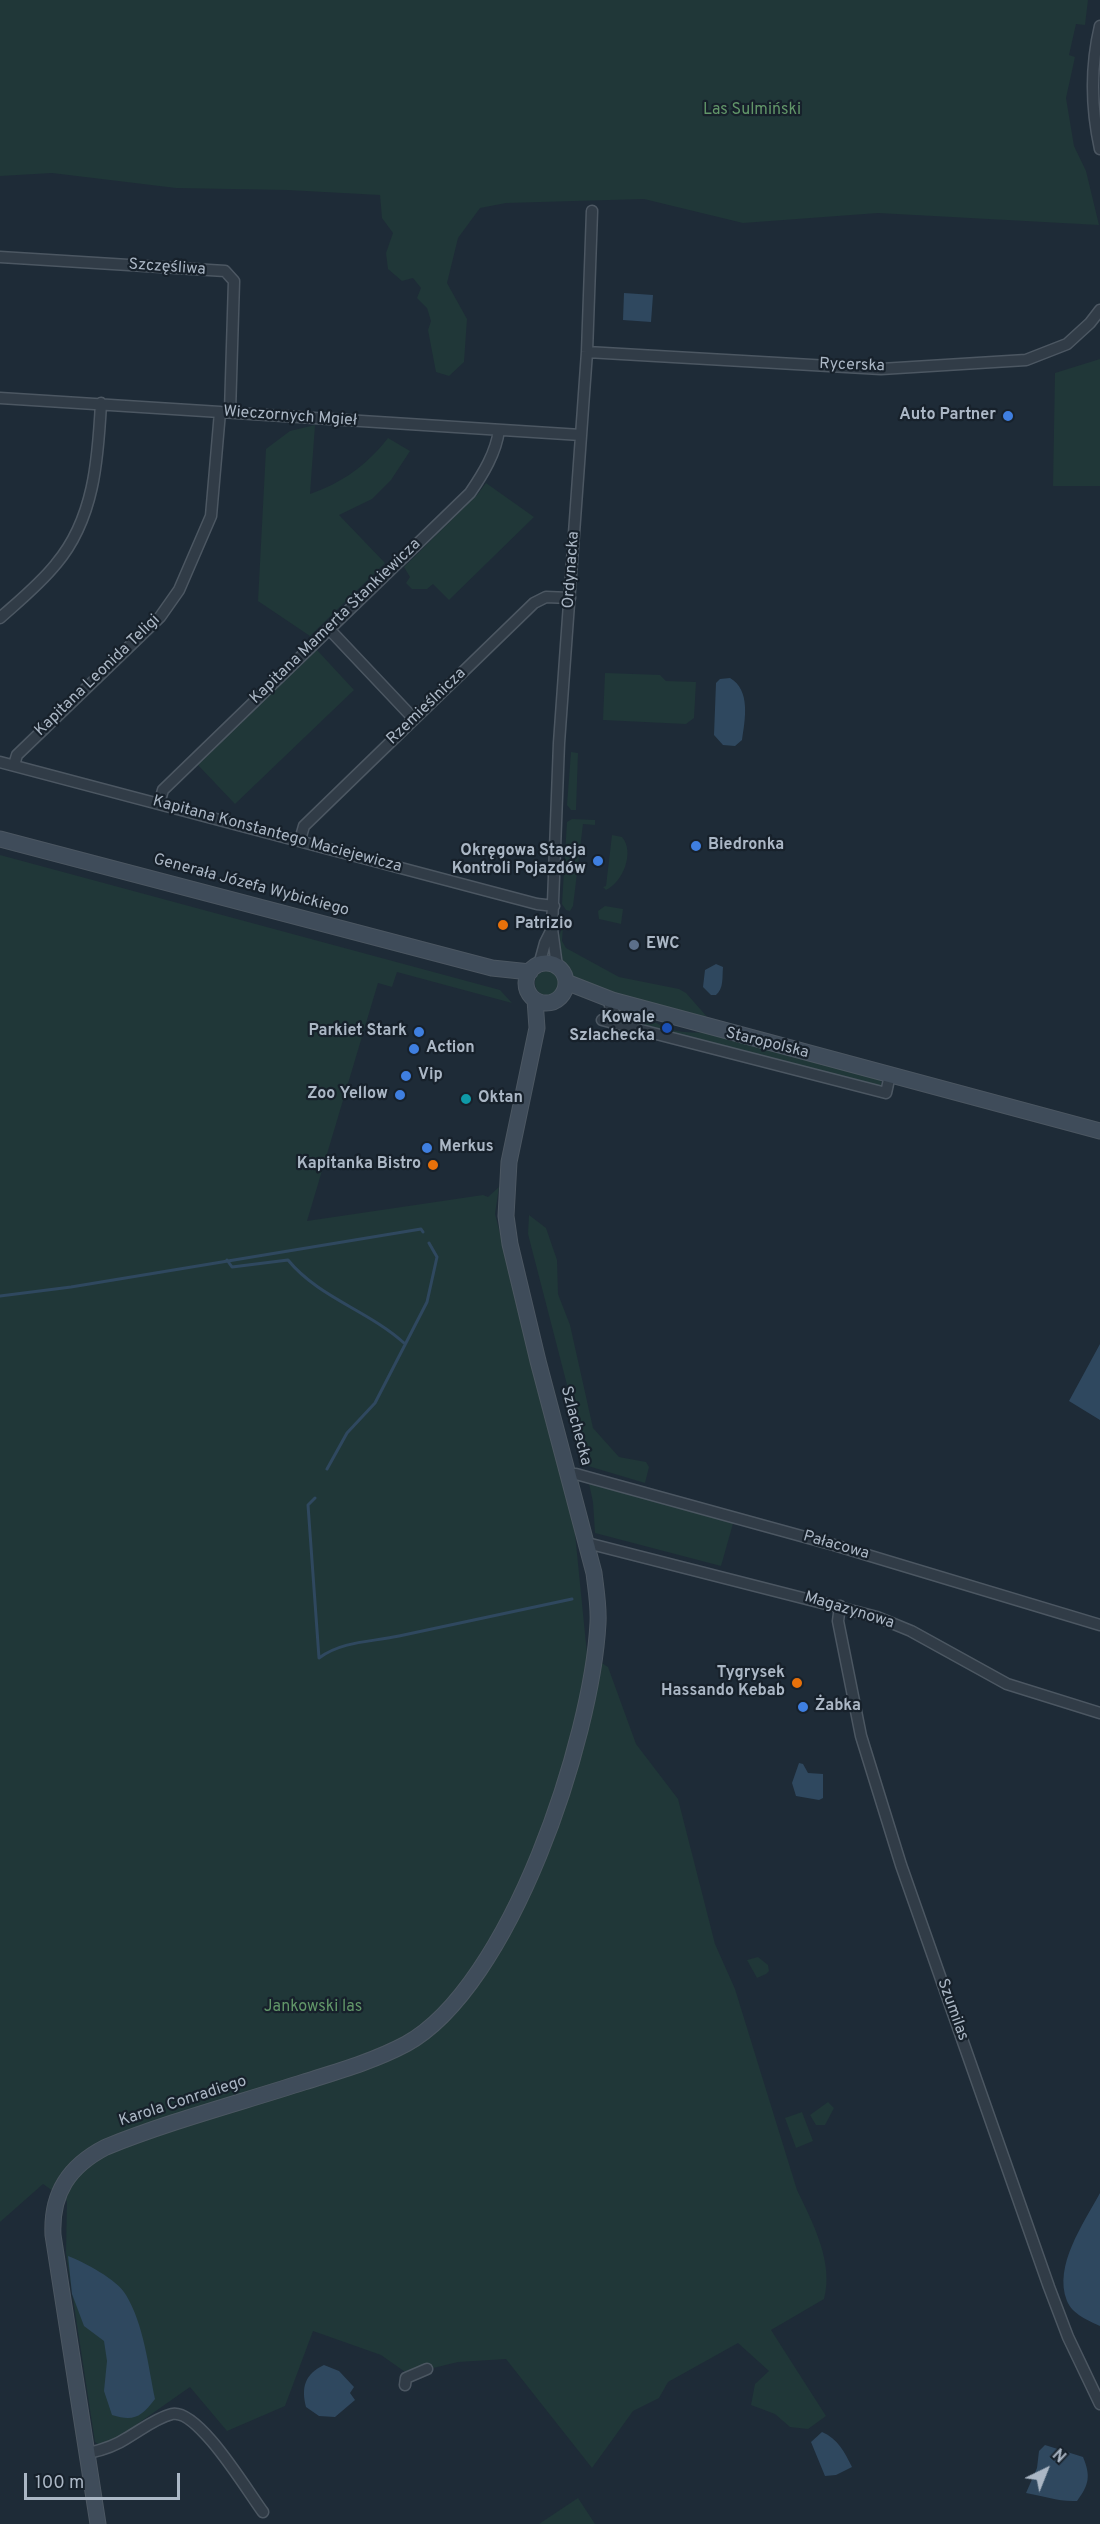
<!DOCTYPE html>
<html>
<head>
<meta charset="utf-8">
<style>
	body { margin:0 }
	#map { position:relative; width:1100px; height:2524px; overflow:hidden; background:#1e2b37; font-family:Overpass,sans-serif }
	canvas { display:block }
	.north { position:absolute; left:1016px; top:2440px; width:60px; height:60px; -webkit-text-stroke:4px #17212b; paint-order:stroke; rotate:43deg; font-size:16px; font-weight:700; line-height:24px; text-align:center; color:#abb7c5 }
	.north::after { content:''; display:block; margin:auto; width:21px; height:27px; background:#abb7c5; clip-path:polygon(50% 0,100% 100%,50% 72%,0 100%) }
	.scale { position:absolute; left:24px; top:2473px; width:156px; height:27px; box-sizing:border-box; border:3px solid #abb7c5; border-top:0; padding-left:8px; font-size:18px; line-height:21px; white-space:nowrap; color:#abb7c5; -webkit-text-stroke:4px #17212b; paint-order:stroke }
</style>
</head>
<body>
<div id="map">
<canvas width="1100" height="2524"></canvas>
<div class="north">N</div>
<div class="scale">100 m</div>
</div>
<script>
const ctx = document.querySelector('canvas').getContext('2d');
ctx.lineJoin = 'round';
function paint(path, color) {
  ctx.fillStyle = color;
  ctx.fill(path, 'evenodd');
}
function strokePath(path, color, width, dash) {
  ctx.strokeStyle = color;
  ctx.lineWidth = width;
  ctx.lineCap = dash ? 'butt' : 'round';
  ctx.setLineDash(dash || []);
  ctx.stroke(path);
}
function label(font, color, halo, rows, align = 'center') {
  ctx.font = font + ' Overpass,sans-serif';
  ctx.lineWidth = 4.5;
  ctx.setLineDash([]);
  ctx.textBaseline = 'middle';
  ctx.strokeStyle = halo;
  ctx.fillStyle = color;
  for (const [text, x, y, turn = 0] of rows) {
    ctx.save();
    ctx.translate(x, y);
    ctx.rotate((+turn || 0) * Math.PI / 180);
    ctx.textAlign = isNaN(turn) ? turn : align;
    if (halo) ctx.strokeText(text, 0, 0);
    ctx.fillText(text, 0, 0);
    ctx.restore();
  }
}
paint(new Path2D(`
	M0,0H1088L1085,25L1076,24L1069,55L1075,57L1066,98L1074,146L1086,171L1099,225L878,213L743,223L644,199L506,203L480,208L458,238L447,283L467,319L464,362L449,376L436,372L428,330L431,321L427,308L417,298L421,288L413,278L402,281L388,269L386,253L393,233L382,218L380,195L287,190L176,188L52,173L0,176Z
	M1100,359V486H1053L1055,373Z
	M315,425L310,494C342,483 367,465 388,438L410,451L391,480L372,499L339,515L385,563L310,636L258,601L266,449L290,431Z
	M486,483L534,517L449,600L433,584L427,589H412L406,583L410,577L404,567L477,495Z
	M317,650L354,690L235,804L198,765Z
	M605,673L660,675L666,681L696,682L694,718L686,724L603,720Z
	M571,752L578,753L576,810H571L567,805Z
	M572,819L595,820V825L583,824L573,906L570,911L566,910L562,904L567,822Z
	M612,835L622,837C635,852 623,882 606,890L603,887L606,886Z
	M0,855L500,990L512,1003L397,972L392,987L378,983L307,1221L483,1195L488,1197L499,1187L495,1214L573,1513L587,1654L608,1667L636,1744L678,1799L715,1944L735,1989L797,2190C813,2223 834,2263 824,2299L771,2330L826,2416L808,2429L790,2427L775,2414L751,2405L755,2384L769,2371L738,2343L668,2382L659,2398L633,2411L592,2468L506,2359L458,2362L408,2374L381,2355L313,2331L285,2406L227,2431L190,2387L103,2448L95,2442L66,2253L67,2201L43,2184L0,2222Z
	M605,906L623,909L621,924L599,919L598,911Z
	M563,927L562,941L566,948L619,977L679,989L686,993L709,1019L590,987C586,985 581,983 577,980C563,971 553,940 563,927Z
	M535 983a12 12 0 1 1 24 0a12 12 0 1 1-24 0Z
	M616,1007C633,1011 646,1017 660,1025C675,1034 696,1032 712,1033L881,1080V1085L875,1087L624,1019Z
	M529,1215L546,1228L557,1260L558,1294L570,1325L593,1428L619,1457L646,1462L649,1467L645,1483L588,1466L528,1234Z
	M588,1479L734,1520L721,1566L595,1533L593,1502Z
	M758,1957L768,1965L769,1971L766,1974L757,1978L747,1960Z
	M828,2102L834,2108L825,2125H816L810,2115Z
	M802,2112L813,2141L796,2148L785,2118Z
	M578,2498L595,2524H539Z`), '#203738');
paint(new Path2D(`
	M624,293L653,295L651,322L623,320Z
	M730,678C751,690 745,720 742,740L735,746L723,745L714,735L716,683L720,679Z
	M716,964L723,967C722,978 724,988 716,995H711L703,987L705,970Z
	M1100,1344V1420L1069,1401Z
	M799,1763L803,1764L808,1773L823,1774V1798L819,1800L796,1796L792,1783Z
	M1100,2193V2326C1089,2321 1072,2314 1067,2301C1053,2266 1084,2223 1100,2193Z
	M68,2256C84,2262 118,2280 126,2295C144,2325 148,2365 155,2399C141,2417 134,2422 112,2415L104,2391L107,2361L104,2341L84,2326L72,2294Z
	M324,2365L339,2371L354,2387L350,2393L355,2400L335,2417L319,2416L306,2407C301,2387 305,2374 324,2365Z
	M822,2432C838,2439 844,2451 852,2467L836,2475L825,2476L811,2442Z
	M1045,2445L1083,2457C1091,2476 1089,2485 1077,2501C1059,2502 1044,2496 1026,2493L1037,2468L1039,2451Z`), '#2f485f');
strokePath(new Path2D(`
	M227,1260L232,1267L288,1260C318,1297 369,1311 404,1343
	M0,1296L71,1287L421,1229L423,1232
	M327,1469L347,1433L375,1403L427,1302L437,1257L429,1243
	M315,1498L308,1505L319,1658C342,1641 371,1642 399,1636C457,1624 514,1611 572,1599`), '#2f485f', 3);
const street = new Path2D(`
	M1100,26C1090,68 1091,108 1100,149
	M0,257L225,271L234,281L230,412
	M587,352L881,369L1026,360L1067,344L1090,323L1100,310
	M0,398L581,435
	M0,618C19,601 40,584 56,564C94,519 98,460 101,403
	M329,629L414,719
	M0,762L537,904L554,906
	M14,765L17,755L160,617L179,590L211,516L220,412
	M159,804L163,790L470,493C483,474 496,453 499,430
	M300,840L304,826L534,603L546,597L570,598
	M539,965L545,943L552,929
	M557,966L552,929L559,743L587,352L592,211
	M612,1000L610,1006L622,1025
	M602,1020L886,1093L890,1075
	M569,1475L576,1474L834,1545L1100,1625
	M587,1543L877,1617L911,1631L1007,1684L1100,1713
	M840,1606L838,1621L861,1736L901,1865L1049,2287L1068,2337L1100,2404
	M405,2385L406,2378L427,2369
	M89,2453C102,2450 115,2446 127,2438C141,2430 156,2418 172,2414C198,2408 248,2492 263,2512`);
const secondary = new Path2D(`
	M0,839L492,968L530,972
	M526 983a20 20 0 1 1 40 0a20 20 0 1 1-40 0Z
	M566,982L612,1000L1100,1131
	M98,2524L53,2235C51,2193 69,2166 106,2147C170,2121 239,2103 304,2082C339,2071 374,2061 406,2044C511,1986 592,1738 598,1623C599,1606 596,1590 594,1573L538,1361L510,1244L506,1216L509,1162L537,1028L535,1000`);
strokePath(street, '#4c5762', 13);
strokePath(secondary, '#4c5762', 17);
strokePath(street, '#313c47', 10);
strokePath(secondary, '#3f4c5a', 15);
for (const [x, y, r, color] of [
	[1008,416,6,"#3f7fe0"],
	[696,846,6,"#3f7fe0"],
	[598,861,6,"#3f7fe0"],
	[503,925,6,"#e8710a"],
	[634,945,6,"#5c6f8a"],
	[667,1028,6,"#1a4fb4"],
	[419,1032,6,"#3f7fe0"],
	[414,1049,6,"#3f7fe0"],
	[406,1076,6,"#3f7fe0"],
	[400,1095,6,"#3f7fe0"],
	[466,1099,6,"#0f9aa8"],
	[427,1148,6,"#3f7fe0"],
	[433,1165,6,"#e8710a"],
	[797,1683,6,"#e8710a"],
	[803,1707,6,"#3f7fe0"]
]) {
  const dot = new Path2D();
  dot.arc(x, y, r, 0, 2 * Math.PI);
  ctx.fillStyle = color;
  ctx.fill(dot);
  strokePath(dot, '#17212b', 2);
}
label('16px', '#629669', '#17212b', [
	["Las Sulmiński",752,111],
	["Jankowski las",313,2008]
]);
label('16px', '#abb7c5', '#17212b', [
	["Szczęśliwa",167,268,4],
	["Rycerska",852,366,2],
	["Wieczornych Mgieł",290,417,4],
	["Ordynacka",572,570,-86],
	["Kapitana Mamerta Stankiewicza",336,622,-44],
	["Kapitana Leonida Teligi",98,676,-44],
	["Rzemieślnicza",427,707,-44],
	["Kapitana Konstantego Maciejewicza",277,835,15],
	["Generała Józefa Wybickiego",251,886,15],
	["Staropolska",767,1044,14],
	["Szlachecka",575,1426,75],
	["Pałacowa",836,1546,16],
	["Magazynowa",849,1611,17],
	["Szumilas",952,2010,70],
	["Karola Conradiego",183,2102,-18]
]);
label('bold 16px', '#abb7c5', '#17212b', [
	["Auto Partner",996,416,"right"],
	["Biedronka",708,846],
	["Okręgowa Stacja",586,852,"right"],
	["Kontroli Pojazdów",586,870,"right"],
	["Patrizio",515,925],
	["EWC",646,945],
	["Kowale",655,1019,"right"],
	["Szlachecka",655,1037,"right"],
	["Parkiet Stark",407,1032,"right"],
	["Action",426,1049],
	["Vip",418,1076],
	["Zoo Yellow",388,1095,"right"],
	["Oktan",478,1099],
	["Merkus",439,1148],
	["Kapitanka Bistro",421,1165,"right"],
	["Tygrysek",785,1674,"right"],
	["Hassando Kebab",785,1692,"right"],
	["Żabka",815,1707]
], 'left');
</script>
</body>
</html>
